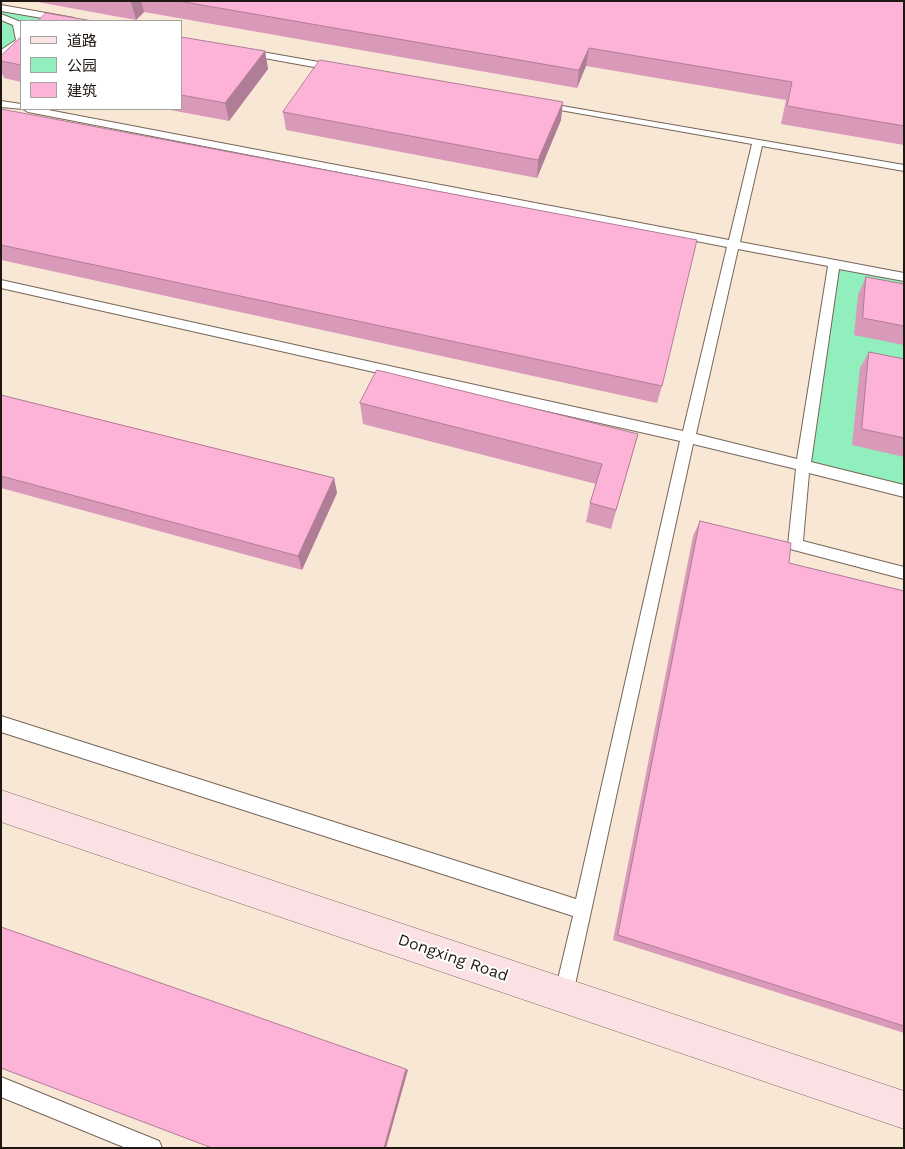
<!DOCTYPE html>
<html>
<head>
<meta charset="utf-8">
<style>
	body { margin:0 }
	#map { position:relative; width:905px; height:1149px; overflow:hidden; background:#f9e7d6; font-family:"Work Sans","Noto Sans SC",sans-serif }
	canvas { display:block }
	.frame { position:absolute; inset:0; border:2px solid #1f1812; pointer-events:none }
	.legend { position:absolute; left:20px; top:20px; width:162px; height:90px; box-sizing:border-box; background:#fff; border:1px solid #a5a3a0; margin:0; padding:6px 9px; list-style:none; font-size:15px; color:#1f1812 }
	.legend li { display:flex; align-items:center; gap:10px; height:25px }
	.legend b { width:25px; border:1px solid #a5a3a0 }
</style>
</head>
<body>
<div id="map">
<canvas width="905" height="1149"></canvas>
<div class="frame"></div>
<ul class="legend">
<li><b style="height:6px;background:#fbe1e4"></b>道路</li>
<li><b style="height:14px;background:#90efbc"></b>公园</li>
<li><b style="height:14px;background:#fcb3d7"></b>建筑</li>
</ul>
</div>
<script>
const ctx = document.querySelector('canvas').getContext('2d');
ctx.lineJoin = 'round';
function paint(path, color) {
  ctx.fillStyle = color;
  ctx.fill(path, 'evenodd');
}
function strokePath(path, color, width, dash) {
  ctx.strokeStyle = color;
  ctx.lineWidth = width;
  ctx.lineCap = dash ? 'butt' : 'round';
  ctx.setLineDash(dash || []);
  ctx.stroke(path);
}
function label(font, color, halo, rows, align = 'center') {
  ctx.font = font + ' "Work Sans",sans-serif';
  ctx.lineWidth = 4;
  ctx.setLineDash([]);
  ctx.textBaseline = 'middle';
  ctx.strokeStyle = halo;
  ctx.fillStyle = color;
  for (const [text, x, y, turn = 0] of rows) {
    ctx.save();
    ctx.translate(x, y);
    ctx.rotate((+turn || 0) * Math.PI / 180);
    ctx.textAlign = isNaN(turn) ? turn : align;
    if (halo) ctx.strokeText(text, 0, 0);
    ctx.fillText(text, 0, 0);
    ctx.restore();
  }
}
paint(new Path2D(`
	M1,8L49,17L44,21H21V41L1,60Z
	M834,264L904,277V491L803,466Z`), '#90efbc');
const lane = new Path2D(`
	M1,5L74,18L79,21H60L1,11Z
	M1,14L21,22V45L1,58V50L16,40L13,25L1,20Z
	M245,49L336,65L341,68L336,71L242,54L240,52Z
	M1,101L21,104V109H43L729,240L752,144L543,107L538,104L539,102L904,165V171L762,146L740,242L904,273V281L839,269L811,462L904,485V497L809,473L803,541L904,567V579L790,549L788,545L796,469L693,444L571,1003L564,1006L557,1003L554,996L573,916L1,732V716L576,899L680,441L1,288V280L683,431L727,247L28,112L23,109L1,107ZM738,249L828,266L797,459L696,434Z
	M1,1077L159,1141L162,1148H126L1,1097Z`);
const secondary = new Path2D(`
	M1,790L904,1091V1129L1,822Z`);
strokePath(lane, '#766658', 2);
strokePath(secondary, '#766658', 1);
paint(lane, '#fff');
paint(secondary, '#fbe1e4');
paint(new Path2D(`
	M32,1H904V145L781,124L786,100L586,66L577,88L144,12L136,20Z
	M21,37V82L4,78L1,71V56Z
	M181,37L265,51L268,69L229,121L165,109H181Z
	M1,109L662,386L657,403L1,260Z
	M283,112L561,120L537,178L286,130Z
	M866,277L904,284V345L854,335L858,295Z
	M869,352L904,359V457L852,445L860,368Z
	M1,395L334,478L337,493L302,570L1,488Z
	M360,403L638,434L611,529L586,522L590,503L596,484L363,424Z
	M700,521L789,563L904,591V1033L613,940L693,536Z`), '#d99ab9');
paint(new Path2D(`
	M132,1H141L144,12L136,20L131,2Z
	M589,48L586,66L577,88L579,70Z
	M265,51L268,69L229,121L225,103Z
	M563,102L561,120L537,178L538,160Z
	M334,478L337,493L302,570L298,556Z
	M406,1069L408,1070L386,1148H384Z`), '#b07d96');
const building = new Path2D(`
	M179,1H904V126L787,106L792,82L589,48L579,70Z
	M46,13L93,21H38Z
	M21,37V65L1,61V56Z
	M181,37L265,51L225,103L181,95Z
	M320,60L563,102L538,160L283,112Z
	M1,109L697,240L662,386L1,245Z
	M866,277L904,284V326L863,318Z
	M869,352L904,359V438L862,429Z
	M377,370L638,434L616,510L590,503L602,464L360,403Z
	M1,395L334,478L298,556L1,476Z
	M700,521L791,543L789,563L904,591V1026L618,935Z
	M1,927L406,1069L384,1148H212L1,1068Z`);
paint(building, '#fcb3d7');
strokePath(building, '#b07d96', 1);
label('16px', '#1f1812', '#fff', [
	["Dongxing Road",453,958,19]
]);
</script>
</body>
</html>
